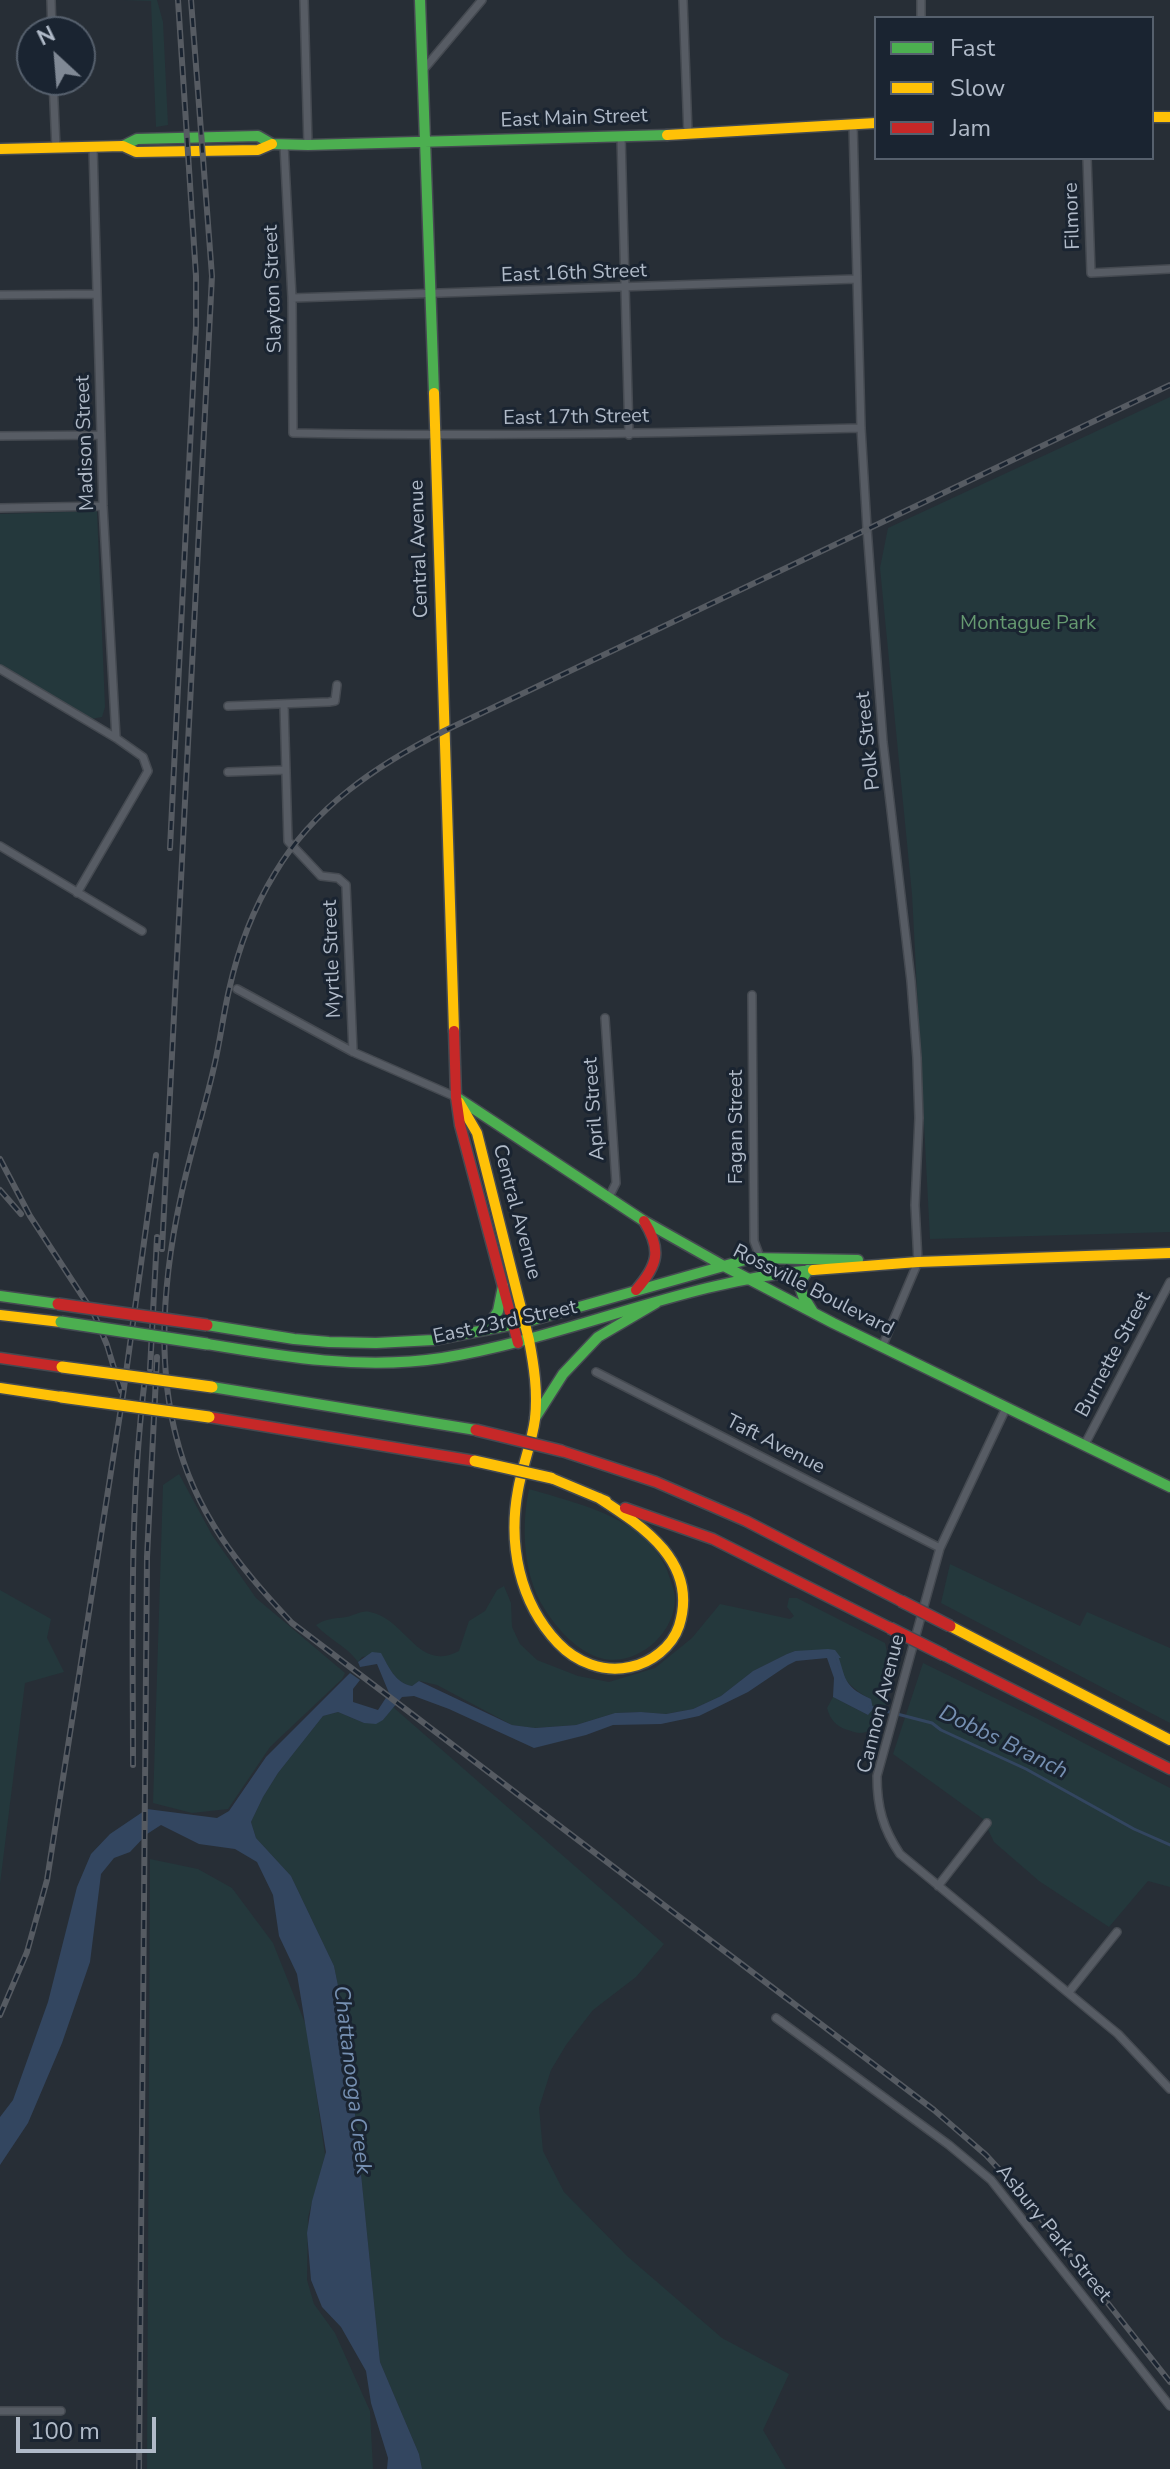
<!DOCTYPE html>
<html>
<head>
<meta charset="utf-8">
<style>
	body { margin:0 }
	#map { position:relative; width:1170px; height:2469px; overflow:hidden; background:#272e36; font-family:"Nunito Sans",sans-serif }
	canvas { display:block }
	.legend { position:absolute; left:874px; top:16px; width:280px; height:144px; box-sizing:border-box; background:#1a2431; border:2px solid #56606d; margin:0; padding:10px 14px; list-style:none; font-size:24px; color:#b0bac8 }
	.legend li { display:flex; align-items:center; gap:16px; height:40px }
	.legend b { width:40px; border:2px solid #56606d }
	.north { position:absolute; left:16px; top:16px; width:80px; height:80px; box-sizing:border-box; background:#1a2431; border:2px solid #56606d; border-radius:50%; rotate:334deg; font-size:22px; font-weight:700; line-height:32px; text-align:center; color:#b0bac8 }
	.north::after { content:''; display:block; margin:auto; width:28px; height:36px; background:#808995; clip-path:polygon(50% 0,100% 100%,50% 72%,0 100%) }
	.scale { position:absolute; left:16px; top:2417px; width:140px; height:36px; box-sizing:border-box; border:4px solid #b0bac8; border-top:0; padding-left:10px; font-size:24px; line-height:28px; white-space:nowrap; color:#b0bac8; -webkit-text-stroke:6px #1a2431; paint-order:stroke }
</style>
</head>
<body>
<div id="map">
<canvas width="1170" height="2469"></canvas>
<ul class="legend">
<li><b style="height:10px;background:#4caf50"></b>Fast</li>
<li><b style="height:10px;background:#ffc107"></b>Slow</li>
<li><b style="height:10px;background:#c62828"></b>Jam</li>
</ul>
<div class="north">N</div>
<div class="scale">100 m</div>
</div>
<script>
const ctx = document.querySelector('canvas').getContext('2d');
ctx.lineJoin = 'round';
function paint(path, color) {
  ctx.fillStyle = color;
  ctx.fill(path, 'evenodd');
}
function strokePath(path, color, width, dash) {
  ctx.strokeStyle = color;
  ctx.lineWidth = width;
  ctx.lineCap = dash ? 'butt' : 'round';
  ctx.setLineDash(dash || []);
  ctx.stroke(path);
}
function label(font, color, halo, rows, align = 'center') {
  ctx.font = font + ' "Nunito Sans",sans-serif';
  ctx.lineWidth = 6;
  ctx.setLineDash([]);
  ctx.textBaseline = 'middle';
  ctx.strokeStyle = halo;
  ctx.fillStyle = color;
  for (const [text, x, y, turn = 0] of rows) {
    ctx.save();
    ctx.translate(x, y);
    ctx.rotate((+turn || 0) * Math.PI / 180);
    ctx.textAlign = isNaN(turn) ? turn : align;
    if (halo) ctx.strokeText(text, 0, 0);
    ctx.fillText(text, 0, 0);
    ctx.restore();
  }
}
paint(new Path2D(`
	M124,0H157L163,22L168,125L156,127L151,1Z
	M1170,397V1232L930,1239L912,894L880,568L888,528Z
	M97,511L105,707L102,717L91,719L0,665V514Z
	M179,1474L212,1535L256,1598L345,1673L342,1679L270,1747L228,1809L192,1813L153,1803L163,1485Z
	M529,1489C566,1500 606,1509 637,1532C650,1541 661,1556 667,1570C670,1580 675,1589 675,1600C674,1636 633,1670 597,1657C574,1648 557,1629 544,1608C523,1575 521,1527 529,1489Z
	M950,1564L1080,1626L1087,1612L1170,1648V1723L941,1603Z
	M504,1586L511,1603L512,1627L520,1644L537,1660L578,1676L609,1682L655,1668L692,1638L720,1604L790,1619L794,1616L787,1607L789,1598H797L885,1643C891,1664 895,1731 860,1733C856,1733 852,1731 848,1730C836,1727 830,1719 827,1708L833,1697L868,1715L871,1699C850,1689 838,1674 835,1651H795L787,1654L753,1671L721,1696L693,1709L665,1714L641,1712L615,1713L576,1725L533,1728L512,1725L437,1685L420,1681L412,1686C395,1683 389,1667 381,1654L362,1657L358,1662C347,1646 329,1640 316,1625C327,1618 333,1619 346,1617C354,1616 361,1610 370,1612C406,1619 418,1673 459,1651L469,1621L485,1611L497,1590Z
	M0,1590L51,1619L47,1638L64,1672L25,1683L0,1884Z
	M923,1663L1036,1718L1170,1788V1887L1148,1881L1109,1927L1039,1881L994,1842L983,1819L893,1754Z
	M393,1707L664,1944L636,1977L593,2010L566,2045L551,2070L539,2108L543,2151L564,2192L627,2256L722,2338L789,2374L763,2430L786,2469H422L419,2454L380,2362L346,2025L334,1966L291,1876L256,1838L251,1822L263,1797L278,1773L323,1716L338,1712L364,1723L383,1720Z
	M150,1859L198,1869L232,1888L273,1943L307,2028L325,2155L308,2217L307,2280L314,2304L335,2333L370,2411L373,2469H147Z`), '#24383c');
paint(new Path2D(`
	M828,1649L835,1650L841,1658H836C848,1682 845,1687 871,1699L873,1709L868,1715L833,1697L834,1678L827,1658L796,1661L788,1665L748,1692L699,1716L661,1724L613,1725L586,1735L534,1748L449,1709L414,1696L402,1697L383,1720L376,1724L364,1723L338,1712L323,1716L278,1773L263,1797L251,1822L256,1838L291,1876L334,1966L346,2025L380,2362L419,2454L422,2469H387L388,2458L371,2403L366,2371L341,2327L322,2307L311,2280L307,2233L312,2201L326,2152L297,1974L279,1936L273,1895L257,1862L235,1849L199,1844L161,1825L147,1834L130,1852L114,1858L101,1874L90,1962L62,2043L28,2123L0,2165V2117L13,2100L48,2002L77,1887L91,1854L110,1834L147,1809L217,1818L229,1811L266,1757L350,1673L360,1680L353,1689V1702L378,1710L389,1693L377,1664L360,1667L358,1662L372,1652L381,1653C389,1667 395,1683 412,1686L419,1681L512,1725L535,1728L576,1725L615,1713L641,1712L666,1714L693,1709L721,1696L753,1671L787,1654L795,1651Z`), '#334660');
strokePath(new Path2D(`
	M837,1657L844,1680
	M870,1707L932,1723L941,1730L1026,1769L1134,1829L1170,1845`), '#334660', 3);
const street = new Path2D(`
	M51,0L52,32
	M304,0L308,145
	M683,0L688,134
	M921,0V18
	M424,69L482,0
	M53,80L56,148
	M853,124L861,428L867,528L883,742L911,981L917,1058L919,1118L915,1205L918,1262L882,1347
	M621,136L629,435
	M284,145L292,298L293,433C482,437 671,433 861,428
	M93,147L103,506L116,738
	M1087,158L1091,273L1170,269
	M0,295L97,294
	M292,298L856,279
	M0,436L101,435
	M0,508L103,506
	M0,669L116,738L143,757L148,771L77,893
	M284,704L288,841L321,876L338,878L346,885L353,1052
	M228,706L329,702L335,701L337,685
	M228,772L286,770
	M0,846L142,931
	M237,989L353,1052L456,1097
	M752,995L754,1241L760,1257
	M605,1018L616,1183L609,1197
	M596,1372L940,1548
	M1006,1408L940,1548L877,1776C877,1807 883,1829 900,1854L1118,2034L1170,2089
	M1085,1444L1170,1282
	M938,1886L987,1823
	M1069,1992L1117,1932
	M776,2018L949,2145L991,2180L1170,2406
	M0,2411H61`);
const fast = new Path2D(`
	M420,0L434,393
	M123,146L137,139L258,136L272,144L308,145L667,135
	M456,1097L644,1221L722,1265
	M722,1265L833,1323L1170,1487
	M808,1270L799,1284L803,1296L813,1312
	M0,1296L58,1304
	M207,1325L294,1339L329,1342L376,1343L433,1340L526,1322L752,1258L858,1260
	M486,1330L498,1311L503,1286
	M207,1344C285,1357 363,1370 442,1358C567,1338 686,1280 813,1270
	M212,1387L476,1430
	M535,1418L563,1374L598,1337L656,1303`);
const slow = new Path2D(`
	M1152,117H1170
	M667,135L876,123
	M0,149L123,146L136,152L258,150L272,144
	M434,393L454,1031
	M459,1102L477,1133L529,1340
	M813,1270L918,1262L1170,1253
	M0,1315L61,1322
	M529,1340C534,1366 538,1392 535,1419C532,1443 522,1466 518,1490C508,1544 519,1602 558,1643C576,1662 603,1673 630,1667C651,1663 672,1647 679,1626C699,1563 644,1527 599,1498
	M0,1388L61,1397
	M551,1478L606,1501
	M950,1626L1170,1740`);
const jam = new Path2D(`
	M454,1031L456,1097L460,1125L518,1343
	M636,1290C658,1265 662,1250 644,1221
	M0,1358L62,1367
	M209,1417L475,1461
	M562,1451L656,1482L746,1521L901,1601
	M625,1508L713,1539L890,1628
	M944,1655L1170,1769`);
strokePath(street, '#454a51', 10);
strokePath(fast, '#454a51', 13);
strokePath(slow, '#454a51', 13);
strokePath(jam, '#454a51', 13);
strokePath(street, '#575c64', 7);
strokePath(fast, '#4caf50', 10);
strokePath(slow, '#ffc107', 10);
strokePath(jam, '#c62828', 10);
const rail = new Path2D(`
	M1170,385L444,731C377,765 314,807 275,873C253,909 238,949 229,990C223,1016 220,1042 214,1067C204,1111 190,1153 181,1196C164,1274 156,1358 176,1436C195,1513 239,1567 292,1623L934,2110L986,2155L1020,2192L1170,2382
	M170,848L196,326V276L178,0
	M0,1159L30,1216L94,1314L107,1345L121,1391
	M0,1190L21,1214
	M162,1249L212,276L191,0
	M150,1369L157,1237
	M133,1765C133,1636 129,1506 145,1378
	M0,2015L27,1952L47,1880L123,1395L156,1155
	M139,2469L147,1557L157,1357`);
strokePath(rail, '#565b62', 6);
strokePath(rail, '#1a2431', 3, [9]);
const fastBridge = new Path2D(`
	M61,1322L207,1344`);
const slowBridge = new Path2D(`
	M62,1367L212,1387
	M61,1397L209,1417
	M475,1461L551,1478`);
const jamBridge = new Path2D(`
	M58,1304L207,1325
	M476,1430L562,1451
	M901,1601L950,1626
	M890,1628L944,1655`);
strokePath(fastBridge, '#444a53', 14, []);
strokePath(slowBridge, '#444a53', 14, []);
strokePath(jamBridge, '#444a53', 14, []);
strokePath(fastBridge, '#4caf50', 11);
strokePath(slowBridge, '#ffc107', 11);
strokePath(jamBridge, '#c62828', 11);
label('20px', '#b0bac8', '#1a2431', [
	["East Main Street",574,119,-2],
	["Filmore",1073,216,-92],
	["East 16th Street",574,274,-2],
	["Slayton Street",274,289,-92],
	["East 17th Street",576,418,-1],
	["Madison Street",86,443,-92],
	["Central Avenue",420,549,-92],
	["Polk Street",869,741,-96],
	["Myrtle Street",333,959,-92],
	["April Street",595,1109,-94],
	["Fagan Street",737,1127,-90],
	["Central Avenue",516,1212,75],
	["Rossville Boulevard",813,1291,27],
	["East 23rd Street",505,1323,-12],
	["Burnette Street",1114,1355,-62],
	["Taft Avenue",775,1445,27],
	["Cannon Avenue",882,1704,-76],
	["Asbury Park Street",1053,2234,51]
]);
label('20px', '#669a71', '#1a2431', [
	["Montague Park",1028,624]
]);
label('italic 22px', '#7690b2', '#1a2431', [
	["Dobbs Branch",1003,1743,26],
	["Chattanooga Creek",351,2080,83]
]);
</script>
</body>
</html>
